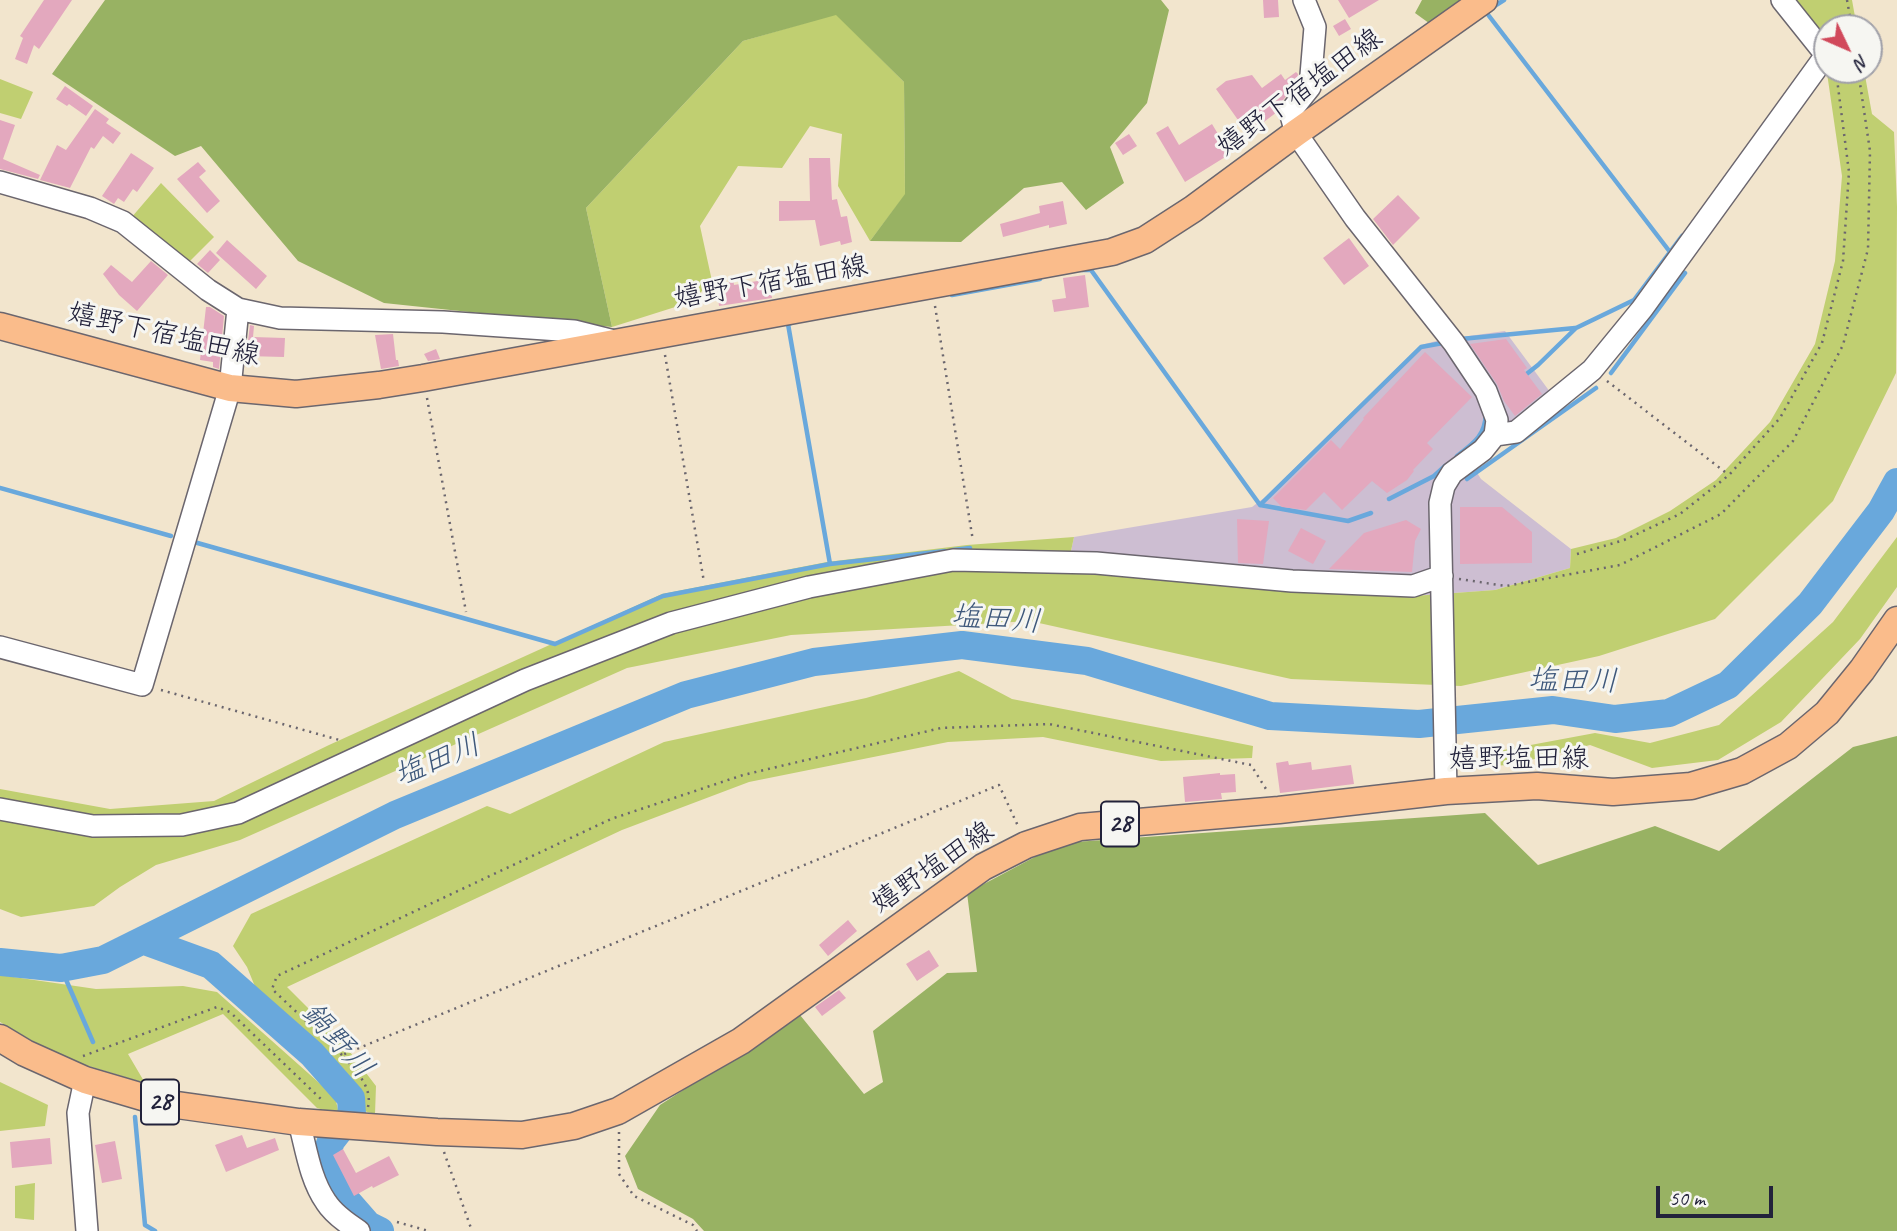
<!DOCTYPE html>
<html>
<head>
<meta charset="utf-8">
<style>
	body { margin:0 }
	#map { position:relative; width:1897px; height:1231px; overflow:hidden; background:#f2e5cd; font-family:Caveat,sans-serif }
	canvas { display:block }
	.north { position:absolute; left:1813px; top:14px; width:70px; height:70px; box-sizing:border-box; background:#f6f6f2; border:2px solid #a1a1a9; border-radius:50%; rotate:134deg; font-size:19px; font-weight:700; line-height:28px; text-align:center; color:#22223b }
	.north::after { content:''; display:block; margin:auto; width:24px; height:32px; background:#d1495b; clip-path:polygon(50% 0,100% 100%,50% 72%,0 100%) }
	.scale { position:absolute; left:1656px; top:1186px; width:117px; height:32px; box-sizing:border-box; border:4px solid #22223b; border-top:0; padding-left:9px; font-size:21px; line-height:24px; white-space:nowrap; color:#22223b; -webkit-text-stroke:5px #f6f6f2; paint-order:stroke }
</style>
</head>
<body>
<div id="map">
<canvas width="1897" height="1231"></canvas>
<div class="north">N</div>
<div class="scale">50 m</div>
</div>
<script>
const ctx = document.querySelector('canvas').getContext('2d');
ctx.lineJoin = 'round';
function paint(path, color) {
  ctx.fillStyle = color;
  ctx.fill(path, 'evenodd');
}
function strokePath(path, color, width, dash) {
  ctx.strokeStyle = color;
  ctx.lineWidth = width;
  ctx.lineCap = dash ? 'butt' : 'round';
  ctx.setLineDash(dash || []);
  ctx.stroke(path);
}
function label(font, color, halo, rows, align = 'center') {
  ctx.font = font + ' Caveat,"Klee One",sans-serif';
  ctx.lineWidth = 6;
  ctx.setLineDash([]);
  ctx.textBaseline = 'middle';
  ctx.strokeStyle = halo;
  ctx.fillStyle = color;
  for (const [text, x, y, turn = 0] of rows) {
    ctx.save();
    ctx.translate(x, y);
    ctx.rotate((+turn || 0) * Math.PI / 180);
    ctx.textAlign = isNaN(turn) ? turn : align;
    if (halo) ctx.strokeText(text, 0, 0);
    ctx.fillText(text, 0, 0);
    ctx.restore();
  }
}
paint(new Path2D(`
	M1505,331L1553,396L1467,457L1481,479L1571,549L1570,568L1495,590L1414,596L1079,568L1071,551L1074,537L1252,507L1264,498L1421,345L1440,340Z`), '#cdbed2');
paint(new Path2D(`
	M1794,0H1852L1857,28H1827V70H1864L1872,114L1894,132L1897,207L1896,373L1833,501L1715,619L1599,656L1461,686L1291,679L1030,621L791,635L627,668L240,840L156,865L120,887L94,906L21,917L0,909V789L110,809L214,801L329,745L662,594L827,562L967,545L1074,537L1071,551L1079,568L1414,596L1495,590L1570,568L1571,549L1616,538L1670,511L1716,480L1770,422L1815,344L1835,261L1842,176L1827,73L1790,16Z
	M836,14L904,82L905,195L870,241L838,186L842,134L810,126L782,168L738,166L700,226L712,281L691,302L612,327L586,208L743,41Z
	M0,79L33,92L21,119L0,113Z
	M161,183L214,237L189,262L131,218Z
	M1897,537V587L1860,639L1781,722L1718,760L1652,768L1590,745L1511,765L1484,766L1493,752L1595,733L1650,743L1719,725L1833,622Z
	M959,671L1012,699L1253,746L1252,758L1161,761L1043,737L948,742L749,782L622,830L287,987L343,1043L376,1086L375,1114L360,1110L357,1087L256,989L247,967L233,946L251,914L487,806L510,814L664,742L866,698Z
	M0,975L96,989L183,986L217,992L335,1097L339,1114L317,1108L223,1014L128,1054L145,1083L62,1058L0,1022Z
	M0,1082L48,1105L45,1126L0,1131Z
	M35,1183L34,1220L15,1218V1186Z`), '#c0cf71');
paint(new Path2D(`
	M105,0H1161L1169,10L1147,103L1110,147L1124,183L1086,210L1062,182L1024,188L961,242L870,241L905,194L904,82L836,15L743,41L586,208L612,327L384,303L298,261L201,146L175,156L52,74Z
	M1422,0H1471L1433,26L1415,13Z
	M1897,736V1231H704L693,1219L638,1189L625,1156L660,1105L800,1015L864,1094L883,1082L873,1031L947,973L977,972L967,893L1061,843L1485,813L1538,865L1655,826L1719,851L1853,747Z`), '#98b263');
strokePath(new Path2D(`
	M1493,7L1504,0
	M1486,12L1670,252
	M1082,270H1091L1260,505L1421,347L1443,343
	M952,295L1040,279
	M1461,339L1575,328
	M1611,373L1685,273
	M1524,376L1538,365L1576,328L1634,300L1682,236
	M1457,456C1474,443 1485,436 1486,413
	M1467,479L1596,388
	M0,488L171,536
	M1389,499L1434,476L1445,466
	M1260,505L1348,521L1371,513
	M194,542L555,644L663,596L830,564L788,324L791,323
	M953,550L970,548
	M830,564L945,551
	M61,968L93,1042
	M135,1117L145,1225L155,1231`), '#69a8dc', 4.5);
strokePath(new Path2D(`
	M145,941L211,965L312,1054L351,1098L352,1114L331,1141L325,1159L340,1193L368,1225L380,1231
	M0,962L61,968L103,960L395,815L686,695L814,662L962,645L1087,661L1270,716L1419,724L1553,710L1615,719L1669,713L1728,685L1810,604L1881,511L1897,482`), '#69a8dc', 28);
paint(new Path2D(`
	M44,0H72L39,49L34,45L27,64L15,59L23,38L20,36Z
	M1263,0H1278L1279,17L1264,18Z
	M1338,0H1379L1349,18Z
	M1345,19L1351,29L1339,36L1333,26Z
	M1296,72L1298,74L1297,82L1280,104L1277,112L1248,134L1216,89L1226,81L1252,75L1262,88L1281,74L1285,80Z
	M65,86L93,106L86,116L69,104L67,106L56,99Z
	M95,109L109,119L106,123L121,133L113,144L103,136L94,149L91,147L70,188L40,180L57,145L66,150Z
	M0,120L15,125L3,159L40,175L38,179L0,169Z
	M1212,124L1230,154L1185,182L1156,133L1168,126L1179,145Z
	M1129,134L1137,146L1123,155L1115,143Z
	M131,153L154,168L137,192L133,189L124,202L118,198L114,204L102,196Z
	M809,158H830L832,200L837,199L841,217L847,216L852,242L841,245L840,241L820,246L815,220L779,221V201H810Z
	M198,162L206,171L199,177L220,201L207,213L177,179Z
	M1398,195L1420,218L1393,245L1373,219Z
	M1063,201L1067,224L1049,228V225L1003,237L1000,224L1040,213L1039,206Z
	M1349,238L1369,266L1344,285L1323,258Z
	M227,240L267,276L256,289L216,253Z
	M210,250L220,260L208,273L197,264Z
	M151,261L168,275L137,311L119,295L103,274L111,265L132,282Z
	M1085,275L1089,307L1054,312L1052,300L1066,298L1063,278Z
	M733,278L734,285L769,279L772,298L719,306L718,295Z
	M206,307H210L224,316L219,369L213,367V362L200,360Z
	M250,325L254,326L253,337L285,338L284,357L246,356Z
	M393,334L396,360H398L399,366L381,369L375,335Z
	M1506,339L1527,368L1524,370L1542,394L1515,416L1504,401L1497,384L1470,344Z
	M436,349L440,359L428,361L424,354Z
	M1425,352L1472,397L1427,443L1433,449L1413,470L1414,471L1407,480L1387,493L1372,481L1342,510L1324,492L1306,510L1282,507L1273,498L1331,440L1340,449L1364,419L1363,418Z
	M1460,507H1502L1532,532V563L1460,564Z
	M1237,519L1269,521L1263,564L1238,563Z
	M1406,520L1421,529L1415,541L1412,572L1329,569L1364,533Z
	M1301,528L1326,541L1313,564L1288,551Z
	M1288,761L1289,765L1311,762L1312,770L1351,765L1354,784L1280,793L1276,763Z
	M1220,773V775L1235,774L1236,792L1221,793L1222,799L1185,802L1183,777Z
	M848,920L857,931L828,956L819,945Z
	M929,950L939,966L917,981L906,964Z
	M839,990L846,998L822,1016L815,1007Z
	M242,1135L247,1148L275,1138L279,1150L226,1172L215,1145Z
	M50,1138L52,1164L12,1168L10,1142Z
	M115,1141L122,1179L102,1183L95,1145Z
	M343,1149L356,1173L389,1156L399,1175L373,1188L372,1186L354,1196L333,1155Z`), '#e3a8be');
const minor = new Path2D(`
	M1304,0L1315,27L1310,87L1290,112L1296,133L1355,218L1454,343L1486,391L1497,420L1495,435L1483,450L1452,473L1444,486L1440,503L1446,791
	M0,182L90,208L123,222L208,290L238,309L280,318L443,322L574,331L614,341
	M1495,435L1516,432L1592,370L1642,309L1826,55L1782,0
	M0,647L142,685L230,388L238,309
	M0,809L93,826L182,825L238,813L525,680L671,623L809,587L953,560L1096,563L1292,581L1413,586L1442,576
	M85,1080L78,1113L87,1231
	M299,1122C306,1148 310,1179 326,1202C333,1213 348,1224 359,1231`);
const major = new Path2D(`
	M0,326L230,388L296,394L379,385L423,378L1112,252L1145,240L1193,209L1296,133L1484,0
	M0,1038L25,1053L85,1080L163,1103L299,1122L437,1132L522,1135L574,1126L618,1111L741,1041L983,867L1026,845L1080,827L1279,810L1446,791L1537,786L1613,792L1691,786L1742,771L1788,746L1827,713L1862,670L1897,620`);
strokePath(minor, '#6b666e', 24);
strokePath(major, '#6b666e', 29);
strokePath(new Path2D(`
	M1847,0L1852,28
	M935,306L973,541
	M665,355L704,582
	M1607,381L1729,475
	M427,398L466,612
	M1577,554L1624,540L1680,514L1729,475L1780,418L1822,343L1843,261L1849,172L1837,79L1835,73
	M1459,579L1506,586L1620,565L1721,514L1793,441L1843,345L1868,249L1870,151L1858,70
	M161,690L343,741
	M342,1055L272,989L277,976L611,819L743,775L941,728L1049,724L1251,765L1266,789
	M83,1056L217,1007L230,1012L324,1102
	M368,1107C373,1086 354,1069 342,1055L999,785L1018,826
	M619,1132V1174L634,1196L693,1225L697,1231
	M444,1152L472,1231
	M397,1222L429,1231`), '#6b666e', 2.5, [2, 5]);
strokePath(minor, '#fff', 21);
strokePath(major, '#fabc8b', 26);
for (const [x, y, w] of [
	[1120,824,38],
	[160,1102,38]
]) {
  const box = new Path2D();
  box.roundRect(x - w / 2, y - 22.5, w, 45, 5);
  ctx.fillStyle = '#f6f6f2';
  ctx.fill(box);
  strokePath(box, '#22223b', 2);
}
label('bold 26px', '#22223b', null, [
	["28",1120,824],
	["28",160,1102]
]);
label('28px', '#22223b', '#f6f6f2', [
	["嬉野下宿塩田線",1300,93,-36],
	["嬉野下宿塩田線",771,283,-10],
	["嬉野下宿塩田線",164,335,13],
	["嬉野塩田線",1519,760],
	["嬉野塩田線",933,868,-34]
]);
label('italic 30px', '#3e587b', '#f6f6f2', [
	["塩田川",996,620,4],
	["塩田川",1573,682,1],
	["塩田川",438,761,-22],
	["鍋野川",337,1041,48]
]);
</script>
</body>
</html>
